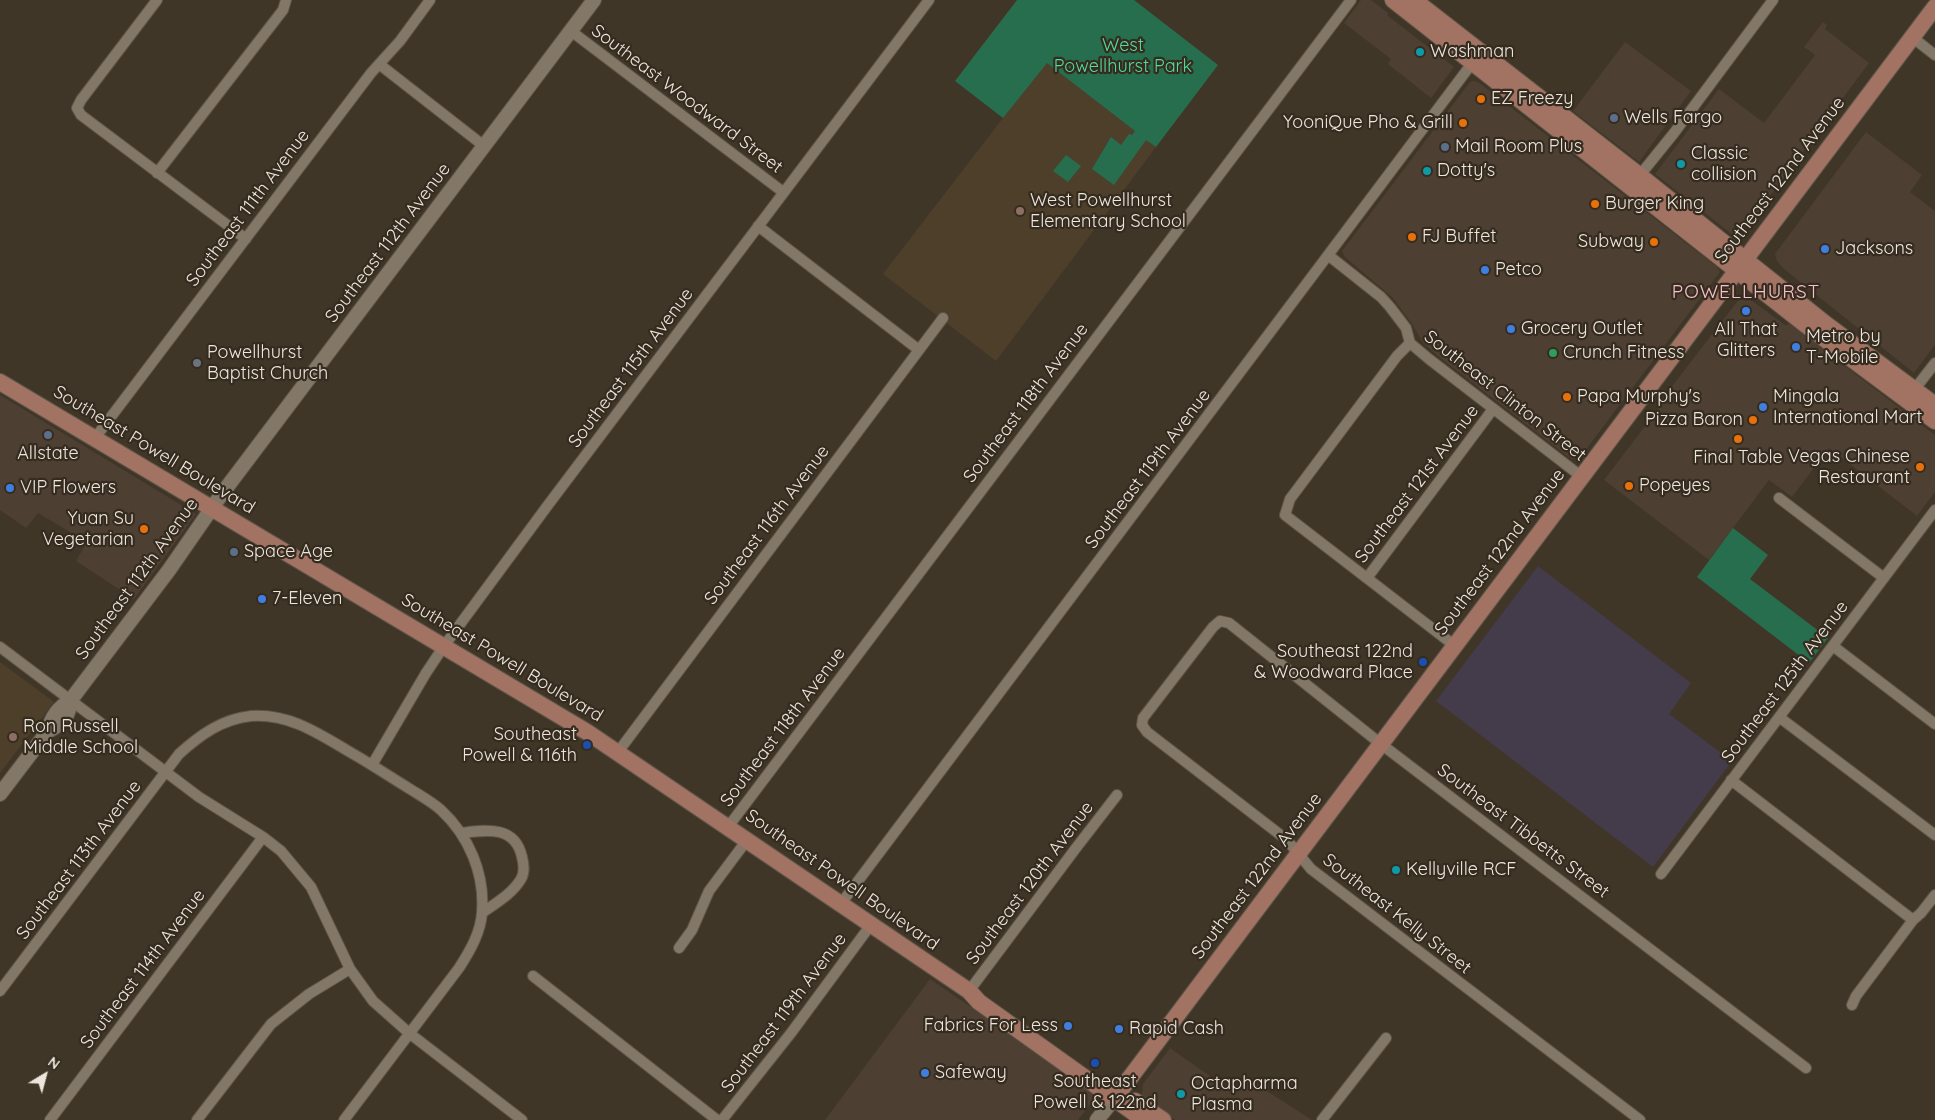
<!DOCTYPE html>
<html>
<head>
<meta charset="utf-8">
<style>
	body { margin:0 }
	#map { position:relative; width:1935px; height:1120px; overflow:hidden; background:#403627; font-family:Quicksand,sans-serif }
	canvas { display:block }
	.north { position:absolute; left:20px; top:1050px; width:50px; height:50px; -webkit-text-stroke:4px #352b1e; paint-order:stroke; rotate:37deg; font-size:14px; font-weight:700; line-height:20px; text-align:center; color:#ece6dd }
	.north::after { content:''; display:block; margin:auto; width:18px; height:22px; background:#ece6dd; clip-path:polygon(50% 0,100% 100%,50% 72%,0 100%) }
</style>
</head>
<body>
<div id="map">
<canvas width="1935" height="1120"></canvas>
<div class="north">N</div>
</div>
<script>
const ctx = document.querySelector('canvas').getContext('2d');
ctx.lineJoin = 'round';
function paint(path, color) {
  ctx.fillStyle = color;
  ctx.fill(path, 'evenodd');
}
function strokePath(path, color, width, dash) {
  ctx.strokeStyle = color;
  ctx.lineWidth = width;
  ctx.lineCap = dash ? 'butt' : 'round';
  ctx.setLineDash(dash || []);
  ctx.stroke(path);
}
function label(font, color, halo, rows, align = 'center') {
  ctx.font = font + ' Quicksand,sans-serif';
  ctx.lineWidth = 4.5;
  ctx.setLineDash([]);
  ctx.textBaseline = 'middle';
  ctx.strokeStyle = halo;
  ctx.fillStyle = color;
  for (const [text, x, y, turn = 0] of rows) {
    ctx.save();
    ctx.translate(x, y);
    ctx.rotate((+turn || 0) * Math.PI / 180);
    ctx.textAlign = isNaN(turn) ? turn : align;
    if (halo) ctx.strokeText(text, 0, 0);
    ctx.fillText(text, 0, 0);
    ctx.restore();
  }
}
paint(new Path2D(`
	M1361,0H1371L1388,13L1387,15L1454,67L1431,98L1388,64L1391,59L1344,23Z
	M1823,22L1827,25L1825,29L1869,63L1738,239L1655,174L1719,89L1764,123L1815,55L1804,47Z
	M1625,42L1691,91L1639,162L1573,111Z
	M1473,81L1478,82L1717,267L1720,272L1581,456L1575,459H1571L1438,356L1423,343L1412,324L1393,298L1345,257L1342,251L1470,82Z
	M1866,132L1922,175L1910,192L1935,211V345L1914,373L1784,269L1777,261L1775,254Z
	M1743,294L1785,325L1790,324L1935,435V492L1917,516L1829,448L1792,497L1769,480L1709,560L1604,480L1665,400L1663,398Z
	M0,395L196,514L134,599L76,561L87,542L38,513L26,528L0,510Z
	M930,979L1098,1094L1078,1120H825Z
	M1170,1048L1234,1093L1245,1077L1312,1120H1175L1144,1098L1142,1094L1143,1084Z`), '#4d3f32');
paint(new Path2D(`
	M1538,566L1691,683L1669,714L1732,761L1653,867L1436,701Z`), '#443b4b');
paint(new Path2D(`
	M1046,62L1156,147L996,361L883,274Z
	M0,662L54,702L0,773Z`), '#4e3f2b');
paint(new Path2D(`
	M1017,0H1134L1218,65L1156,147L1146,140L1114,185L1092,169L1111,137L1121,145L1129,134L1132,135L1135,131L1047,63L1003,118L955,81Z
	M1066,155L1081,166L1068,182L1053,171Z
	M1733,528L1768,555L1750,579L1828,638L1809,663L1697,577Z`), '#276e4e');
const street = new Path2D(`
	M157,0L81,100L77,108L81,115L246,239
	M571,31L783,192
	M1912,37L1935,55
	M379,64L484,146
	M157,173L283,10L286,0
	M1636,180L1674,133L1773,0
	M758,226L919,350
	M1328,255L1381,297L1390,307L1406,328L1410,343L1429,359L1582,477
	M1410,343L1397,356L1290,499L1285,515L1455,646
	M1914,390L1935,363
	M95,438L371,73L400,41L430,0
	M1779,498L1884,578
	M1367,578L1493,409
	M1833,646L1935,724
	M0,647L199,797L263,837L281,851L311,887L350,969L373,1001L409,1033L522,1120
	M1779,717L1935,835
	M618,752L943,318
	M372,765L426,673L444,646L548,505L929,0
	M1731,780L1913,920
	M728,827L1351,0
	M461,833C486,830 515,825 522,857C524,865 525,872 521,879C512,894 496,903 482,913
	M1661,874L1935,510
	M840,905L1476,58
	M679,948L692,930L709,891L747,840
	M533,976L717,1120
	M0,991L179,754C200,735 222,719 251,716C291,713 322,736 355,755C374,766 392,778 410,789C421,796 432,802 441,810C469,836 485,874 482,912C481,932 470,951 459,968L344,1120
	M969,991L1076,848L1117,795
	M1852,1005L1856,996L1913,920L1921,913L1935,895
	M50,1120L263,837
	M197,1120L271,1024L309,994L350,969
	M722,1120L791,1033L870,926
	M1322,1120L1386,1038
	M1640,1120L1311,869L1287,840L1147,732L1142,725L1143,718L1213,627L1220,621L1229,623L1381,744L1806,1068`);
const secondary = new Path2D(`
	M48,731C61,725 70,716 70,701
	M0,794L48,731C51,718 57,708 70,701L169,570L221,495L594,0
	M1097,1120L1114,1099`);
const primary = new Path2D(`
	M1393,0L1802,322L1935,421
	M1414,0L1639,175L1827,325L1935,405
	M0,382L587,732L969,991L979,1002L1144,1120
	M1114,1099L1935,7
	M1135,1101L1163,1120`);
strokePath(street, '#5d5549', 12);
strokePath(secondary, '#5d5549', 16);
strokePath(primary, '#5d5549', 18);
strokePath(street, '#837868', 10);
strokePath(secondary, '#837868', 14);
strokePath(primary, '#a27363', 16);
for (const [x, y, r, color] of [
	[1420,52,5,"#0f9aa8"],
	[1481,99,5,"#e8710a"],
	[1614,118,5,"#5c6f8a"],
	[1463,123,5,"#e8710a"],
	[1445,147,5,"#5c6f8a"],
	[1681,164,5,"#0f9aa8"],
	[1427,171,5,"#0f9aa8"],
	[1595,204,5,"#e8710a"],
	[1020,211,5,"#8d6e63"],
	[1412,237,5,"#e8710a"],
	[1654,242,5,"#e8710a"],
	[1825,249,5,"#3f7fe0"],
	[1485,270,5,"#3f7fe0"],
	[1746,311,5,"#3f7fe0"],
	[1511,329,5,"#3f7fe0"],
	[1796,347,5,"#3f7fe0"],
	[1553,353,5,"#2e9e5b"],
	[197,363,5,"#6b7280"],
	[1567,397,5,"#e8710a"],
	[1763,407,5,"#3f7fe0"],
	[1753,420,5,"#e8710a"],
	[48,435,5,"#5c6f8a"],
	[1738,439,5,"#e8710a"],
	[1920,467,5,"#e8710a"],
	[1629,486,5,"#e8710a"],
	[10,488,5,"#3f7fe0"],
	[144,529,5,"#e8710a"],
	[234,552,5,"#5c6f8a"],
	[262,599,5,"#3f7fe0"],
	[1423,662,5,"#1a4fb4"],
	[13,737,5,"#8d6e63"],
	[587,745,5,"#1a4fb4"],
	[1396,870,5,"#0f9aa8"],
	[1068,1026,5,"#3f7fe0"],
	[1119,1029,5,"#3f7fe0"],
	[1095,1063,5,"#1a4fb4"],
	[925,1073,5,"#3f7fe0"],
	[1181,1094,5,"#0f9aa8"]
]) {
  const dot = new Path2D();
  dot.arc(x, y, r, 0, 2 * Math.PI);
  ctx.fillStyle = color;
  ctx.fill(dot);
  strokePath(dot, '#352b1e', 2);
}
label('18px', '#51dc9e', '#352b1e', [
	["West",1123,46],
	["Powellhurst Park",1123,67]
]);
label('18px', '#ece6dd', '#352b1e', [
	["Washman",1430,52],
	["EZ Freezy",1491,99],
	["Wells Fargo",1624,118],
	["YooniQue Pho & Grill",1453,123,"right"],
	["Mail Room Plus",1455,147],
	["Classic",1691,154],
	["collision",1691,175],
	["Dotty's",1437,171],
	["West Powellhurst",1030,201],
	["Elementary School",1030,222],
	["Burger King",1605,204],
	["FJ Buffet",1422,237],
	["Subway",1644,242,"right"],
	["Jacksons",1835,249],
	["Petco",1495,270],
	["Grocery Outlet",1521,329],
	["All That",1746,330,"center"],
	["Glitters",1746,351,"center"],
	["Metro by",1806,337],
	["T-Mobile",1806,358],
	["Powellhurst",207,353],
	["Baptist Church",207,374],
	["Crunch Fitness",1563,353],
	["Papa Murphy's",1577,397],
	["Mingala",1773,397],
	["International Mart",1773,418],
	["Pizza Baron",1743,420,"right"],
	["Allstate",48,454,"center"],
	["Vegas Chinese",1910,457,"right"],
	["Restaurant",1910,478,"right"],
	["Final Table",1738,458,"center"],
	["Popeyes",1639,486],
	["VIP Flowers",20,488],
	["Yuan Su",134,519,"right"],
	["Vegetarian",134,540,"right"],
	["Space Age",244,552],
	["7-Eleven",272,599],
	["Southeast 122nd",1413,652,"right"],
	["& Woodward Place",1413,673,"right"],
	["Ron Russell",23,727],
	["Middle School",23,748],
	["Southeast",577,735,"right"],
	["Powell & 116th",577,756,"right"],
	["Kellyville RCF",1406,870],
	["Fabrics For Less",1058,1026,"right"],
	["Rapid Cash",1129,1029],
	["Safeway",935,1073],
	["Southeast",1095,1082,"center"],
	["Powell & 122nd",1095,1103,"center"],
	["Octapharma",1191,1084],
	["Plasma",1191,1105]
], 'left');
label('18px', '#ece6dd', '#352b1e', [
	["Southeast Woodward Street",687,99,37],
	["Southeast 122nd Avenue",1780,180,-53],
	["Southeast 111th Avenue",248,208,-53],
	["Southeast 112th Avenue",388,243,-53],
	["Southeast 115th Avenue",631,368,-53],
	["Southeast Clinton Street",1505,396,38],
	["Southeast 118th Avenue",1026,403,-53],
	["Southeast Powell Boulevard",154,450,31],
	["Southeast 119th Avenue",1148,469,-53],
	["Southeast 121st Avenue",1417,484,-53],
	["Southeast 116th Avenue",767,525,-53],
	["Southeast 122nd Avenue",1500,552,-53],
	["Southeast 112th Avenue",137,579,-54],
	["Southeast Powell Boulevard",502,658,31],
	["Southeast 125th Avenue",1785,682,-53],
	["Southeast 118th Avenue",783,727,-53],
	["Southeast Tibbetts Street",1523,831,37],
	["Southeast 113th Avenue",79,860,-53],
	["Southeast 122nd Avenue",1257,876,-53],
	["Southeast Powell Boulevard",842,880,35],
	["Southeast 120th Avenue",1030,883,-53],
	["Southeast Kelly Street",1397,914,38],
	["Southeast 114th Avenue",143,969,-53],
	["Southeast 119th Avenue",784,1013,-53]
]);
ctx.letterSpacing = '1px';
label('19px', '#f5c1cc', '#352b1e', [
	["POWELLHURST",1746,292]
]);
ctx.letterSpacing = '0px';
</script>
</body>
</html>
